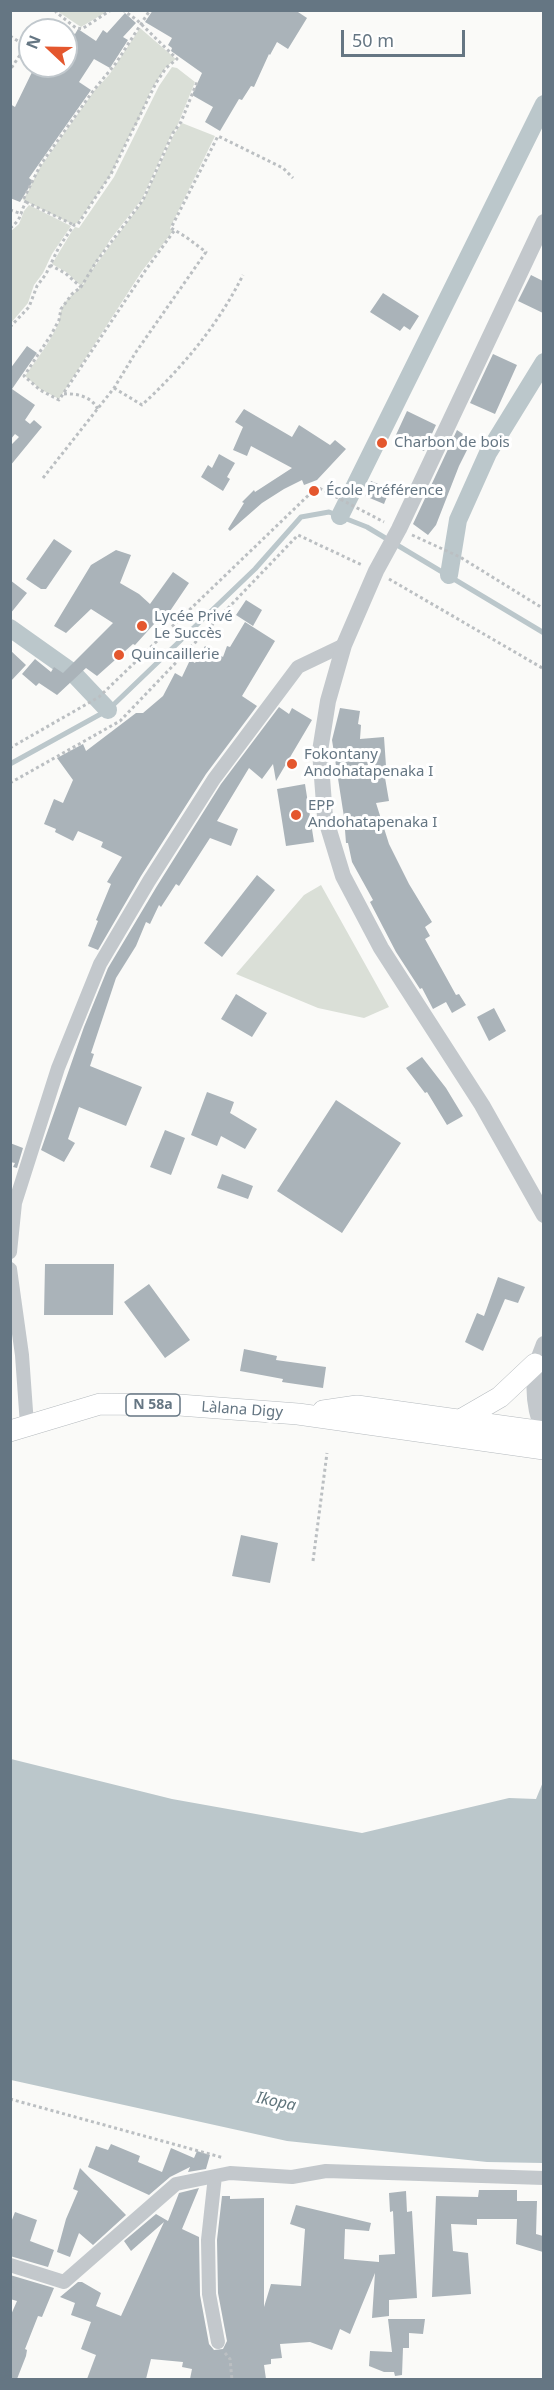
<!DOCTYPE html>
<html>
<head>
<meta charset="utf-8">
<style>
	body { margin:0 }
	#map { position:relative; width:554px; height:2390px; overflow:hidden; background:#fafaf8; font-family:"Noto Sans",sans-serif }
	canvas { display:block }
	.frame { position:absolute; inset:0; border:12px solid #657683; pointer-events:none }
	.north { position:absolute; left:18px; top:18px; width:60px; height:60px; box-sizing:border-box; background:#fff; border:2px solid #c1c8cd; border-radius:50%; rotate:292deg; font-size:16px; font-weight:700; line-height:24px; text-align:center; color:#657683 }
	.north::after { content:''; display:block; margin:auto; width:21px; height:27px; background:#e4572e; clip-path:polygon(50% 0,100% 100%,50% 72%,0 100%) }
	.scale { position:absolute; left:341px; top:30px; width:124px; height:27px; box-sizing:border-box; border:3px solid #657683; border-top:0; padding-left:8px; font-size:18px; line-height:21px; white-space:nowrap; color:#657683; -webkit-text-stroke:4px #fff; paint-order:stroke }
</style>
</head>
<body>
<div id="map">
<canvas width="554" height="2390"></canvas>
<div class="frame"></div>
<div class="north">N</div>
<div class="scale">50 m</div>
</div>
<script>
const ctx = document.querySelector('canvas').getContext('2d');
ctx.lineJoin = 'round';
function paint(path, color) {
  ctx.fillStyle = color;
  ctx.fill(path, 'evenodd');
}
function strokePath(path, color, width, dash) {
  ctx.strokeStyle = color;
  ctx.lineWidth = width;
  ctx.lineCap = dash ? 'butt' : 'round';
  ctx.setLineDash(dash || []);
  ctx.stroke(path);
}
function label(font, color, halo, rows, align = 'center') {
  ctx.font = font + ' "Noto Sans",sans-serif';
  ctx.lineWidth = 6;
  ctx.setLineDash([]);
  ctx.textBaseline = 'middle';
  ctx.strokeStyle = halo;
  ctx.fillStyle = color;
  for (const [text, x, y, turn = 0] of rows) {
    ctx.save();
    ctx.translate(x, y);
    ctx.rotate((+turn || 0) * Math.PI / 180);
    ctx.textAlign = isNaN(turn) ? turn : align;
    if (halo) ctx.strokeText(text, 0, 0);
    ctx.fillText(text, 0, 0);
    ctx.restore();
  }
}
paint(new Path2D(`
	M57,11V10L108,11L81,27Z
	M140,28L176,59L166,67L151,90L137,123L130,134L111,174L79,221L74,225L23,200C31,188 34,177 41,166L94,91L109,75Z
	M172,67L177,68L195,82L176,129L172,133L142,199L110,240L89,274L143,201L174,134L182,123L215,136L170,228L173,231L142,271L59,399L40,389L25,376C37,359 51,341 59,322C60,318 60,313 62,308C67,296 80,291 87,279L81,286L66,272L52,264L72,231L75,227L79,228L114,177L159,86Z
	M29,205L71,226L52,254L43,273L34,285L28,303L11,323V231L19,224L24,211Z
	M321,885L389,1007L364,1018L318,1008L236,974L304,895Z`), '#dadfd7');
paint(new Path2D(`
	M11,1759L172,1799L362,1833L509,1798L536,1799L543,1782V2163L487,2162L287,2141L11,2080Z`), '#bbc7cb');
strokePath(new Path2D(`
	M10,764L108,710L255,569L301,517L329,512L367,527L544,633`), '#bbc7cb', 5);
strokePath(new Path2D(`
	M340,516L544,104
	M449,575L458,520L488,453L544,362
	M10,628L72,672L108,710`), '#bbc7cb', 18);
paint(new Path2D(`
	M153,10H295L307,18L288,49L277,42L270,55L269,54L254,87L251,86L242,100L239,99L220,131L205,122L213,107L192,95L202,73L171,51L172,48L168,45L172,38L145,22Z
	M125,13L136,23L123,37L128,40L110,68L94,59L79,82L91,90L29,178L33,181L20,202L10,198V104L15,107L35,66H66V28L75,34L78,29L96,41L103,30L107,33Z
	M531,275L543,281V313L518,301Z
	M383,293L419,316L410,330L404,326L400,331L370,312Z
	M27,346L37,353L12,389L35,405L25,420L30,424L34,420L42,427L10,466V446L19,437L15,434L10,440V369Z
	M493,354L517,365L495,414L470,403Z
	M244,409L292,437L299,425L330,445L335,440L346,449L317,480L304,485L302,480L284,489L262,503L230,531L228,529L244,503L242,502L254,490L255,492L292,468L251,446L247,456L233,450L243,427L235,422Z
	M407,411L436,425L424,451L395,437Z
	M457,430L472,440L459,466L436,525L428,535L413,524Z
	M219,454L235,463L227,477L230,479L223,491L201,477L208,465L212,468Z
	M371,481L390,489L384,504L365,496Z
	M54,539L72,551L46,589H41L26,579Z
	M116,550L131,555L120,583L139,594L150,604L173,572L189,583L168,614L165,612L135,645L133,644L97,676L86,668L57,695L39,683L36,686L22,674L35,659L51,672L54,667L63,673L113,623L91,609L66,633L54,626L91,565Z
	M10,580L27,593L10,614Z
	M246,600L262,610L253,626L236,615Z
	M245,622L275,641L242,696L257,706L206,774L141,876L98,950L88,946L98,921L96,920L111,884L107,882L122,857L101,847L103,842L78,831L73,841L55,832L56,829L44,824L54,799L63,803L73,780L57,758L83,744L86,751L136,713H143L163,696L175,673L182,677L190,660L195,663L205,646L223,657L227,646L230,647Z
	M10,650L26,665L10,682Z
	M279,707L289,714L292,708L312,720L276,781L273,764L262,779L249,768L217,821L238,829L231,846L210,838L179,886L176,884L161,907L159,905L150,924L146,922L136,946L116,978L91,1053L94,1054L90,1066L142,1087L126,1126L79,1107L68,1139L75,1143L64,1162L41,1150L84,1027L108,968L157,886L221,784Z
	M340,708L360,711L358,724L361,725L360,739L384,737L386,766H383L389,801L376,803L389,844L409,884L432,922L425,927L430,936L425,939L456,995L459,994L466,1005L452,1013L446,1002L433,1009L422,988L420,989L396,952L370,902L373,900L352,862L348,843H346L344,817L332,740Z
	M305,784L314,842L286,846L277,789Z
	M257,875L275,890L222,957L204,943Z
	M236,994L267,1013L252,1037L221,1019Z
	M494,1008L506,1031L489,1041L477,1017Z
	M422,1057L446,1088L463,1116L447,1125L427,1092L425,1093L406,1068Z
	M207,1092L234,1102L230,1113L257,1129L245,1149L221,1136L217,1146L191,1135Z
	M336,1100L401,1143L342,1233L277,1191Z
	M165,1130L185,1138L171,1175L150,1167Z
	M10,1143L23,1148L17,1168L13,1167L15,1163L10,1162Z
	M222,1174L253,1186L248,1199L217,1188Z
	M45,1264H114L113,1315H44Z
	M498,1277L525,1287L518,1303L505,1299L483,1351L465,1342L477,1313L484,1316Z
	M149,1284L190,1340L165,1358L124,1302Z
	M244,1349L277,1356L276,1360L326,1367L323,1388L282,1382L283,1379L240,1371Z
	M241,1535L278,1543L270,1583L232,1576Z
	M111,2144L140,2156L138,2162L162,2172L171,2148L194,2158L197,2151L210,2155L206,2169L188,2172L190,2167L170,2177L149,2195L88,2167L96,2146L108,2150Z
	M80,2168L126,2215L93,2245L79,2233L70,2257L57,2252L66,2219L78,2191L73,2189Z
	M199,2188L182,2229L199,2237L200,2295L209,2344L214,2350L223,2349L227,2341L218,2293L217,2240L222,2196H230V2199L264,2198V2307L271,2284L301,2286L305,2229L290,2224L296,2205L371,2223L369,2231L345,2229L344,2259L379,2262V2255L395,2254L393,2211L390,2212L389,2193L406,2191L407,2212L412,2211L417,2298L389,2300V2316L372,2318L375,2273L350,2334L340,2329L332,2350L310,2342L280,2344L282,2358L271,2359V2364L264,2365L266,2379H190L192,2369L182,2367L183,2362L151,2359L146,2379H87L96,2355L81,2349L91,2322L71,2315L75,2303L60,2297L78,2282H82L101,2293L96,2306L121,2316L164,2222L131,2251L124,2241L156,2214L168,2221L179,2193Z
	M479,2190H517V2201H537L536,2234L543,2236V2252L516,2244L517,2219H477V2225L451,2224L453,2251L468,2253L471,2294L432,2297L436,2196L478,2197Z
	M15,2212L37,2220L30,2241L54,2250L48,2267L10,2256V2225Z
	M10,2275L54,2288L42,2317L38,2316L25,2349L27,2350L26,2356L17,2379H10V2317L17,2301L10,2299Z
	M388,2319H425L423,2334L409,2333V2348H403L402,2375L395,2376L394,2372H384L369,2366L370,2351L392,2352Z`), '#aab3b9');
const primary = new Path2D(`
	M323,1411L357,1406L544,1432
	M462,1419L500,1397L535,1364
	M10,1431L100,1404L179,1405L298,1414L544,1449`);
strokePath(primary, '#b5babe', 22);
strokePath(new Path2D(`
	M57,10L56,12L76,28L82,29L111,10
	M10,36L26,46L10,70
	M26,202L74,225
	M10,210L22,214
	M10,228C23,218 19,214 26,202L23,200L41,164L93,91L116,63L150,10
	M174,231L145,271L59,400L40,390L24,376L51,335L59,320L61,309L72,294L81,287L96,262L143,200L173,133L181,122L197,82
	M50,265L65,273L81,287
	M10,327L29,307L37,286L46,274L59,247L74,225L78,224L111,174L156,83L166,68L177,59L137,20L123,10
	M114,388L142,405C183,367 218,325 243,275
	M64,394C77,393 93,397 98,410
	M43,478L114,388L136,352L206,252L186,237L171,228L218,136L283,168L293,178
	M412,535L460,557L544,609
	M389,579L544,669
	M10,748L99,697L317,487L384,522
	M10,783L120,721L298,535L362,565
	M313,1561L327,1453
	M10,2099L224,2158
	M225,2353L230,2359L232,2380`), '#bbbfc2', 3, [3, 3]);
strokePath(new Path2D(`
	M10,1252L15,1203L58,1068L100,964L149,881L214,779L298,667L344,645
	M10,1269L22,1355L27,1425
	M215,2176L208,2240L209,2294L218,2342
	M10,2265L64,2282L176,2184L230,2173L292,2177L326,2171L544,2178`), '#c3c8cc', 14);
strokePath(new Path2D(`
	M544,222L399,529L376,571L344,645L328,701L320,751L325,817L343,876L381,948L482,1105L544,1215
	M544,1344C531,1374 531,1402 544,1433`), '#c3c8cc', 16);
strokePath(primary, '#fff', 21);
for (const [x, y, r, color] of [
	[382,443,6,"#e4572e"],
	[314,491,6,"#e4572e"],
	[142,626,6,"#e4572e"],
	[119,655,6,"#e4572e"],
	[292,764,6,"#e4572e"],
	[296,815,6,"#e4572e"]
]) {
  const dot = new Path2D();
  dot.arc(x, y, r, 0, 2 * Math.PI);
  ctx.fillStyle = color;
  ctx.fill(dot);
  strokePath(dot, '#fff', 2);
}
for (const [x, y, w] of [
	[153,1405,54]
]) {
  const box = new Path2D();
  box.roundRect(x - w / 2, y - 11, w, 22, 4.5);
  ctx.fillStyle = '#fff';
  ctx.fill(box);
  strokePath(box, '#657683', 1.5);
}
label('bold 14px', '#657683', null, [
	["N 58a",153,1405]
]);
label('15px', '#657683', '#fff', [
	["Charbon de bois",394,443],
	["École Préférence",326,491],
	["Lycée Privé",154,617],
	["Le Succès",154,634],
	["Quincaillerie",131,655],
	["Fokontany",304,755],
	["Andohatapenaka I",304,772],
	["EPP",308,806],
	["Andohatapenaka I",308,823]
], 'left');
label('15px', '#657683', '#fff', [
	["Làlana Digy",242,1410,4]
]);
label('italic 16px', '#60757c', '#fff', [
	["Ikopa",276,2102,12]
]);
</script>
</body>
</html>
